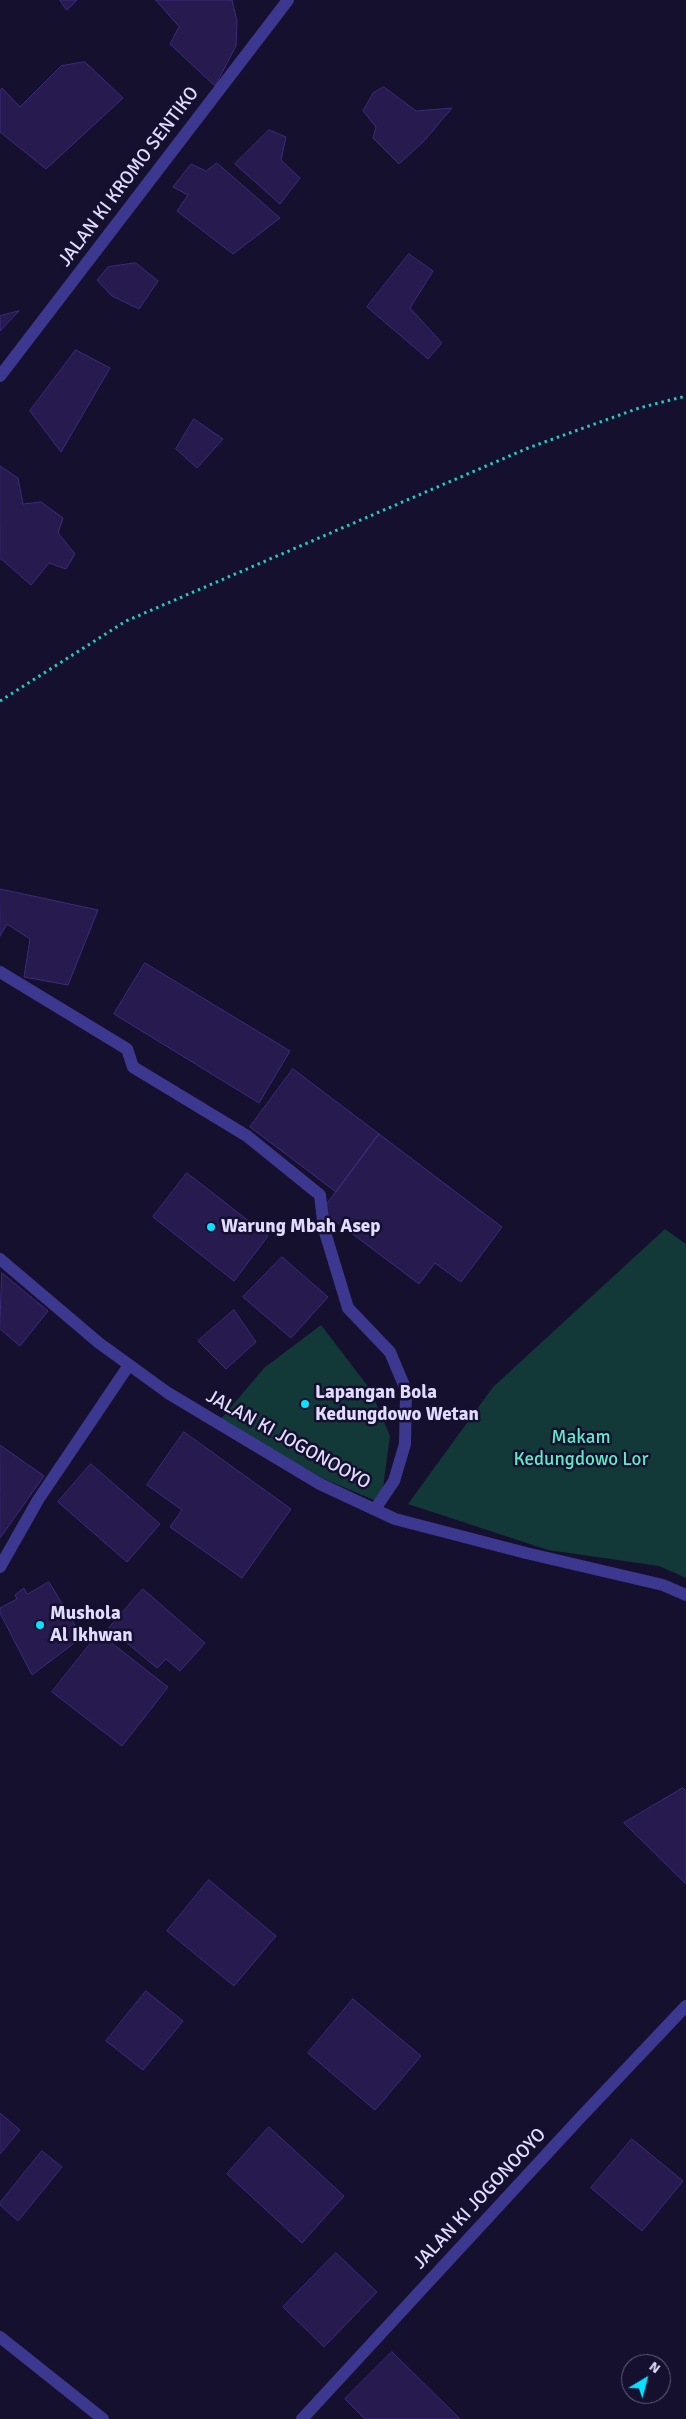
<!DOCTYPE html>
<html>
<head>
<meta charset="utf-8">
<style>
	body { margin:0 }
	#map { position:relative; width:686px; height:2419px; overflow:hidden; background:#15102d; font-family:Signika,sans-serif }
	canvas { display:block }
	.north { position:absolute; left:621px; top:2354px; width:50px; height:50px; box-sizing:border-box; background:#15102d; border:1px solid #676281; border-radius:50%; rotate:37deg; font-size:14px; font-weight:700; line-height:20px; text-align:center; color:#e1dcff }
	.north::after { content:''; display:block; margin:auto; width:18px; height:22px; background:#08e1ff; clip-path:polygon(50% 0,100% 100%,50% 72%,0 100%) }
</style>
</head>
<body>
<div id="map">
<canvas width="686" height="2419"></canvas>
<div class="north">N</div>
</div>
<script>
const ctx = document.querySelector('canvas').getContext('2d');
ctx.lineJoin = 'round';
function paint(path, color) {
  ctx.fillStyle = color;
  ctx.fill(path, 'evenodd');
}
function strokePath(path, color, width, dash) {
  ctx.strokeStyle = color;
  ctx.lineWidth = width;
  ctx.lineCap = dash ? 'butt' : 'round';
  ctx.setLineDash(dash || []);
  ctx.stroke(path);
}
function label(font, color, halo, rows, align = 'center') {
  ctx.font = font + ' Signika,sans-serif';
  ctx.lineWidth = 5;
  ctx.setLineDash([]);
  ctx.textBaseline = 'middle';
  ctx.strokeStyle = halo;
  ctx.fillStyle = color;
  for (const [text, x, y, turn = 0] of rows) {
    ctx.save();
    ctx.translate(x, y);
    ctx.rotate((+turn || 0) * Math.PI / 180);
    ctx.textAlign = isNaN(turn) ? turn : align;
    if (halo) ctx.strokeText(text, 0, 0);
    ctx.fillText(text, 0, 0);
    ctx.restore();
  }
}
paint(new Path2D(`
	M665,1229L686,1244V1578L659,1566L548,1550L408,1504L493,1387Z
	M321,1325L370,1389L390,1436L383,1488L374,1500L324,1479L220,1420L264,1368Z`), '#123837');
const building = new Path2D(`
	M60,0H77L67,10Z
	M156,0H232L237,21L236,46L215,86L170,44L179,27Z
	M85,62L123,98L46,169L0,132V91L2,88L20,107L61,66Z
	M384,87L416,111L452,108L424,141L399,164L373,138L376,127L363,111L373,93Z
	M269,130L286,137L281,160L300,178L280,204L235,164Z
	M217,163L280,218L233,254L177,211L188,195L173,187L191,164L206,171Z
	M409,254L433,271L410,308L442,343L428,359L367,307Z
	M136,263L158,281L139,309L112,296L97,280L108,267Z
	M19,311L0,331V316Z
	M76,350L110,368L61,452L30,411Z
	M194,419L223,439L197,468L176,449Z
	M0,466L18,478L23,504L41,502L63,518L58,533L75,554L66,569L49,563L31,585L0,558Z
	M0,889L98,910L68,985L24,977L30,939L7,924L0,936Z
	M145,963L290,1051L259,1103L114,1014Z
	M293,1069L379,1134L336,1192L250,1127Z
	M379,1134L502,1227L461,1282L435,1263L419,1284L322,1211Z
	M187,1173L268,1236L234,1281L153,1217Z
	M282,1257L328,1297L291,1338L243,1297Z
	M2,1273L48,1311L20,1346L0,1329Z
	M234,1310L256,1342L226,1369L198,1341Z
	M184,1432L291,1509L242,1578L170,1527L182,1510L147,1485Z
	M0,1445L44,1476L0,1538Z
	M91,1464L160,1524L127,1562L58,1502Z
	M49,1582L82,1637L32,1675L0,1613V1608L17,1599L15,1595L24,1588L27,1594Z
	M143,1589L205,1643L180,1671L166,1659L157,1668L109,1628Z
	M99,1633L168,1687L122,1746L52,1692Z
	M683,1788L686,1791V1884L624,1823Z
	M209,1880L276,1936L234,1986L167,1931Z
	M146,1991L183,2021L143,2070L106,2041Z
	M353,1999L421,2056L375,2110L308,2053Z
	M0,2113L20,2130L0,2154Z
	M269,2127L344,2196L302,2243L227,2174Z
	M632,2139L683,2181L642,2231L591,2188Z
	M42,2151L62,2167L18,2221L0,2205V2203Z
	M336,2253L377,2292L324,2347L283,2307Z
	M392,2352L460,2419H365L345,2399Z`);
paint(building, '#261a4f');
strokePath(building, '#3d2b7d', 1);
strokePath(new Path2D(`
	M0,701L126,621L528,448L639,408L686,396`), '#28c7c1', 3, [2.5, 4]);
strokePath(new Path2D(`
	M0,376L288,0
	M0,972L127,1049L133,1067L247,1136L320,1195L324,1229L348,1308L390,1352L406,1390L405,1444L394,1481L375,1509
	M0,1259L99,1343L168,1393L320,1484L395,1519L526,1553L663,1585L686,1595
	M0,1567L38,1500L129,1365
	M0,2337L103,2419
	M302,2419L579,2119L686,2006`), '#3d388f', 12);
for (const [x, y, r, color] of [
	[211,1227,5,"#08e1ff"],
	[305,1404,5,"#08e1ff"],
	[40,1625,5,"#08e1ff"]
]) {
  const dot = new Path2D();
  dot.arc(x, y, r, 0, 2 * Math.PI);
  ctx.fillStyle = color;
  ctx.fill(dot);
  strokePath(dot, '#15102d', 2);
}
label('19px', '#e1dcff', '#15102d', [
	["JALAN KI KROMO SENTIKO",129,177,-53],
	["JALAN KI JOGONOOYO",288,1440,29],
	["JALAN KI JOGONOOYO",480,2199,-47]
]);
label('bold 19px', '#e1dcff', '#15102d', [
	["Warung Mbah Asep",221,1227],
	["Lapangan Bola",315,1393],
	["Kedungdowo Wetan",315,1415],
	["Mushola",50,1614],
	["Al Ikhwan",50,1636]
], 'left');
label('19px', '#5ee9c9', '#15102d', [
	["Makam",581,1438],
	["Kedungdowo Lor",581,1460]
]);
</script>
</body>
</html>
